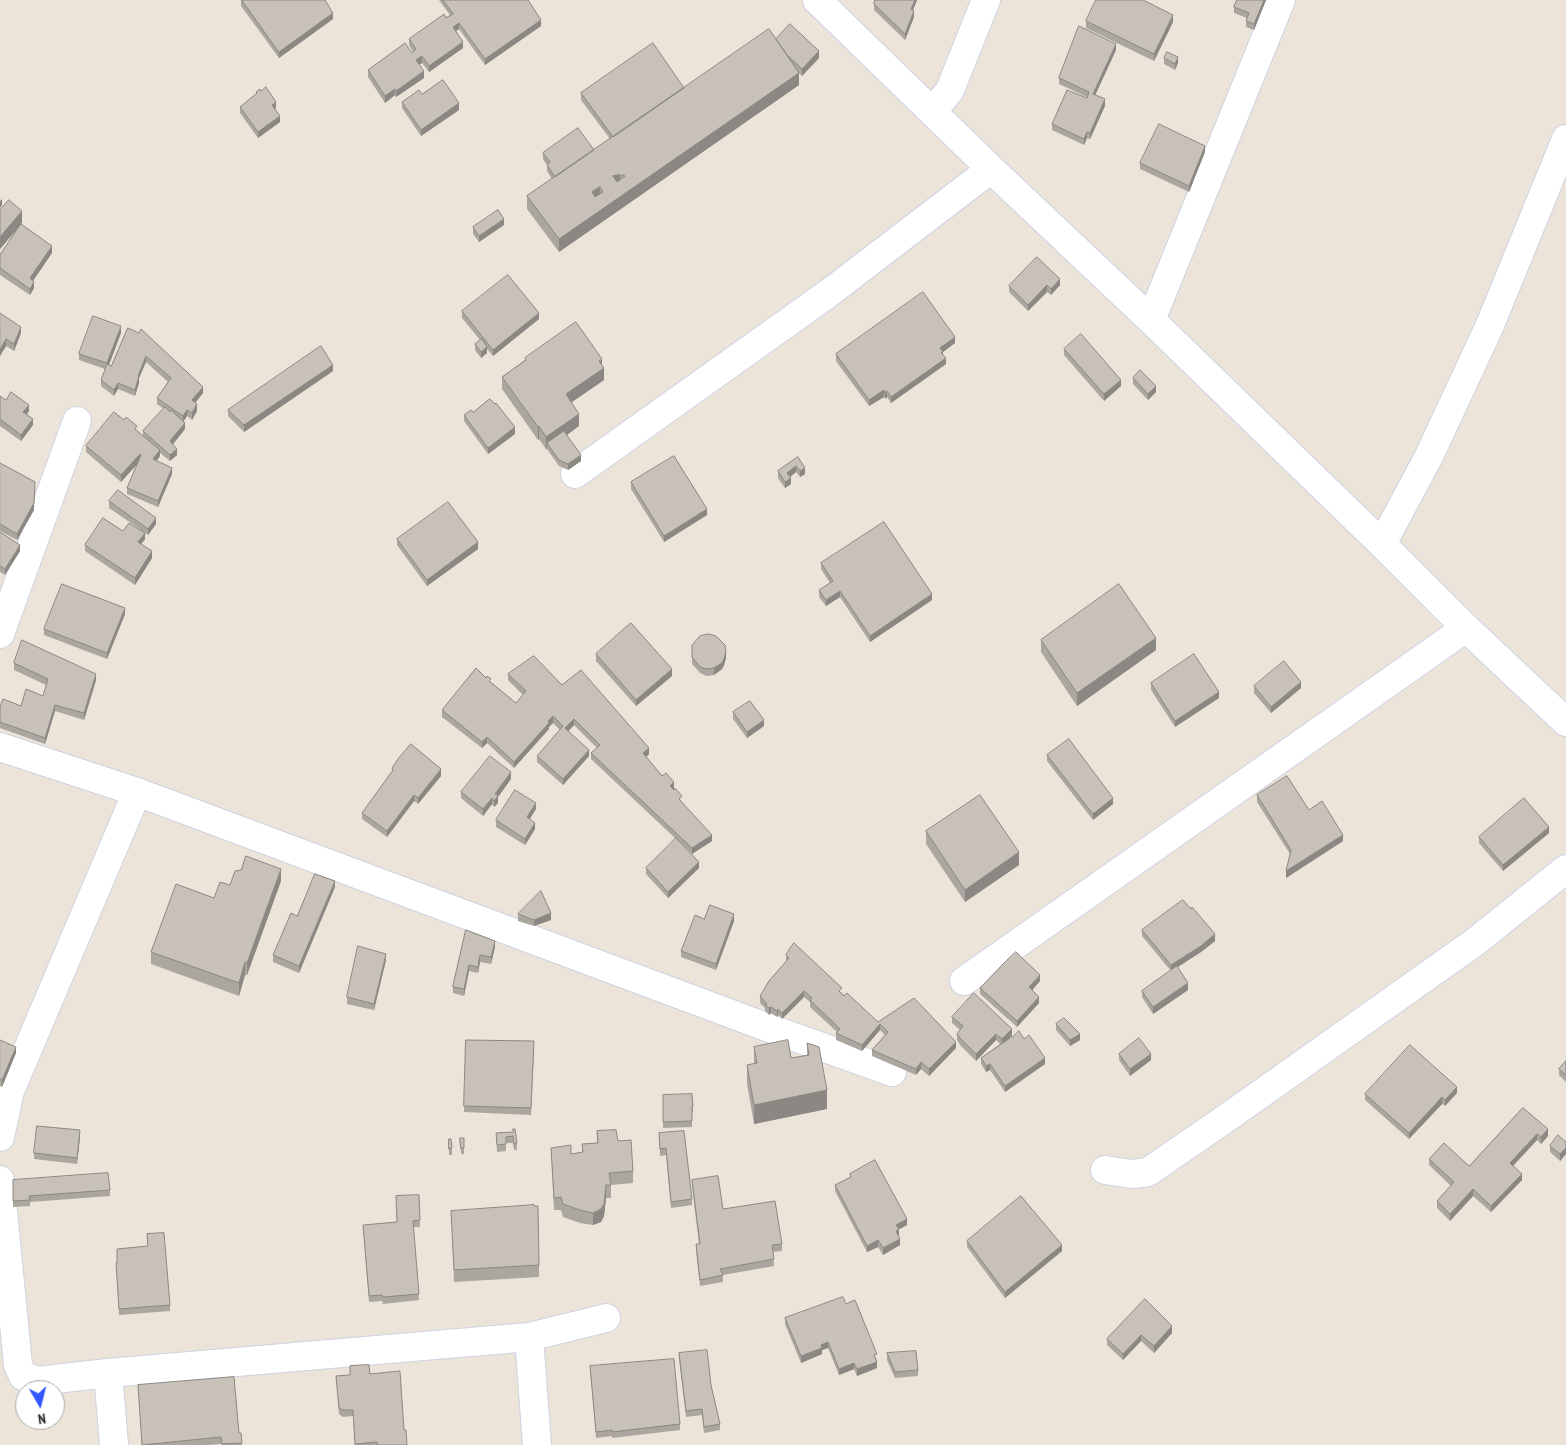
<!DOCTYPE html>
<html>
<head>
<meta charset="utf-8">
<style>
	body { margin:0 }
	#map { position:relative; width:1566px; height:1445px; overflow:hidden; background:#ece4d9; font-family:"PT Sans Narrow",sans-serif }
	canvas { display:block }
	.north { position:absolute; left:15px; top:1380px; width:50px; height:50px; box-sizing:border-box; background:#fff; border:1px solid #a9a9a9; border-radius:50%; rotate:172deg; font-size:14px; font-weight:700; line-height:20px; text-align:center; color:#282828 }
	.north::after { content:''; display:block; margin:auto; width:18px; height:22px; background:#3357ff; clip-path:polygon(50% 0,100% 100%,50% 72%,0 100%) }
</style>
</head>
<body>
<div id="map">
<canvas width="1566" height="1445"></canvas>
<div class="north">N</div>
</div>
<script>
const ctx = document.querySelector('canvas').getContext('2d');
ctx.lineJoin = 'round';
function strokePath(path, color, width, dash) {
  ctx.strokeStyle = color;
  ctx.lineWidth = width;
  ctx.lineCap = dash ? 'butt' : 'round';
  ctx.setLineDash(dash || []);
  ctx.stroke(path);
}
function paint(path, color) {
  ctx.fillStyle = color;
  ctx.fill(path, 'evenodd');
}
const minor = new Path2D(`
	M817,0L991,169L1151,320L1382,544L1466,628L1566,722
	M933,111L950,90L986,0
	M1151,320L1281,0
	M575,474L829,293L991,169
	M1382,544L1429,456L1490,325L1566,139
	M0,634L77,421
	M0,747L137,792L769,1028L892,1072
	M964,981L1466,628
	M0,1137L10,1091L137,792
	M1105,1170L1132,1174L1148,1172L1228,1117L1475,942L1566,869
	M0,1180L18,1365L23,1376L37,1381L108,1373L529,1337L606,1318
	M529,1337L537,1445
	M108,1373L114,1445`);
strokePath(minor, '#ced2e3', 30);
strokePath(minor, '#fff', 28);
paint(new Path2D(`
	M241,0L333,19L279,58L241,6Z
	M439,0H528L541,26L485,65L459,29L456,31L463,48L429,72L422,63L419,64L424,78L396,97L395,95L385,103L368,77V70L413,52L409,45V39L450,15Z
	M875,0H917L913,10L914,17L905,40L874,10V4Z
	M1237,0H1266L1254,30L1246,27V21L1247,18L1234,13V7Z
	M1086,21L1173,22L1154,61L1086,28Z
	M776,39L819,58L802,76L799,73V85L559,252L527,209V196L552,179L547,171V165L543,159V153L594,150L610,139L581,100V93L684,88Z
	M1116,50L1095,95L1105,106L1090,139L1087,138L1084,145L1052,130V124L1087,97L1059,84V78Z
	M1164,58L1178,63L1175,70L1164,64Z
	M261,91L276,108L275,109L280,122L258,138L240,113V107L256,94V92Z
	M402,102L459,110L421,136L402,108Z
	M1205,152L1189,192L1140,169V163Z
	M0,210L22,223L21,224L52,253L33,281L34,288L30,295L0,275V255L17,229L0,249Z
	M504,225L479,242L473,234V227Z
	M1060,285L1051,295L1047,292L1028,311L1009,292V286Z
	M462,311L539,319L493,356L487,349V353L481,358L475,350V344L480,340L462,318Z
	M0,313L21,333L14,351L6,346L0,356Z
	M128,328L203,393L195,403L197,411L192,420L187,416L184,421L185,429L173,444L177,455L170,461L160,453V456L156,461L172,474L158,507L127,494V488L137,464L121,482L86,452V446L137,431L143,436V431L164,409L157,404V398L168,382L146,362L139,378V383L135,396L118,389L114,396L101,386V380L105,369L79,360V354L121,333L109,365L111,366Z
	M955,343L943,352V355L946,364L891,403L887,397L885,399L884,397L869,406L836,361V354Z
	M1064,349L1121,386L1104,401L1064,355Z
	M525,358L602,365L604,380L572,402L579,426L567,435L581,461L568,470L559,466L547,449H546L539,439L538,440L502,389V377L525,360Z
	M333,371L244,432L228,416V410Z
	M1133,378L1156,392L1148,400L1133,384Z
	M0,396L6,400L29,411L27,414L33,425L21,441L0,426Z
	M473,412L515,434L488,454L464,421V415Z
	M798,457L805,474L800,477L796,472L790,477L791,484L785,488L778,478V471Z
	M0,463L35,482L34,510L17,540L0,531Z
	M631,482L707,515L664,542L631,489Z
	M109,501L156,524L148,535L145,533V539L141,544L152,558L135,585L85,551V545L123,531L140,529L109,508Z
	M0,532L20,551L5,575L0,572Z
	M397,539L478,549L427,586L397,545Z
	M821,563L932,600L870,642L840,597L826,606L819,597V590L830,583L821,569Z
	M125,614L107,659L44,635V629Z
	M1041,640L1156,650L1077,706L1041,652Z
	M692,645L726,658L724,665L722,669L714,675L707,676L700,673L692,664Z
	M596,654L672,676L636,706L596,661Z
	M14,663L96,680L84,720L55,711L45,744L0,728V706H21L43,696L46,685L14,670Z
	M508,674L562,685L649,754L646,757L674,789H673L682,802L712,841L692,854L681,843L699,868L668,898L646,874V868L676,839L591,759V753L597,748L574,725L568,731L589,756L563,785L537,762V756L560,730L553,723L549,727V729L514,768L487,743L482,748L442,717V710L486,678L516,703L523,695L508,680Z
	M1151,683L1219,698L1175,727L1151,690Z
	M1254,686L1301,688L1271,713L1254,693Z
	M733,712L764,726L747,738L733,719Z
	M1047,755L1113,804L1093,820L1047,761Z
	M392,768L441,776L418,804L414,801L387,837L362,819V813L392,772Z
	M511,779L498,797V803L494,807L492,804L483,816L461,798V792Z
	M1257,795L1309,810L1343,841L1286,878L1290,854L1257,802Z
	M536,809L530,819L535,829L525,845L496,827V820Z
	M926,831L1019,865L965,902L926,844Z
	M1549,833L1503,871L1479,843V837Z
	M281,881L247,975H245L239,996L151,964V952L230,885Z
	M335,887L299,973L273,962V955Z
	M518,914L551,920L534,926L518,921Z
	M704,919L734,921L716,970L681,957V951Z
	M466,930L495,947L491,964L480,962L478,973L469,971L464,996L453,993V987Z
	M1142,930L1215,941L1201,952L1178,967L1188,990L1153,1014L1142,997V991L1171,971L1142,936Z
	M786,955L842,993L878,1022L956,1048L929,1076L921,1069L916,1075L872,1056V1050L885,1035L880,1030L862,1051L836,1040V1033L837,1032L810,1007V1002L804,997L782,1019L778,1015L777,1017L771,1013L769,1015L765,1011V1008L760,1003V996L786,962Z
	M386,960L374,1010L347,1004V997Z
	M1040,981L1032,990L1039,1003L1017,1027L980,994V988Z
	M952,1017L1012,1035V1037L1024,1039L1045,1064L1005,1092L990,1070L986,1072L981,1064V1058L1000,1044L996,1040L976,1061L960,1045L957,1040V1034L960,1030L952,1023Z
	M1056,1024L1080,1040L1070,1046L1056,1030Z
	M0,1040L16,1053L2,1087L0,1086Z
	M466,1040L534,1048L531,1115L464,1112Z
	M807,1043L827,1109L754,1124L747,1084V1065L754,1064V1047L791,1058L807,1055Z
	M1119,1054L1151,1060L1130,1076L1119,1060Z
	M1566,1061V1082L1559,1075V1069Z
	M1457,1093L1445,1106L1442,1104L1409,1139L1365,1100V1094Z
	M663,1095L693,1106V1113L692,1112V1127L663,1128Z
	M1523,1108L1548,1136L1541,1144L1537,1140L1513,1166L1522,1180L1491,1212L1473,1196L1450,1221L1437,1208V1201L1451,1186L1429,1165V1159L1469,1166Z
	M597,1131L618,1141L633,1171V1183L611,1185V1198H606L604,1216L601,1222L593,1225L580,1223L563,1217L561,1210H554L551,1148L571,1154L582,1153V1144L597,1143Z
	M513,1132L517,1143V1150H514L513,1143H506V1151L497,1152L496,1133Z
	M659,1133L692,1199V1205L671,1208L666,1155L660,1156Z
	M80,1137L77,1164L34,1159V1153Z
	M460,1138H464V1154H461Z
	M449,1139L452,1148V1155H449Z
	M1566,1142V1154L1560,1161L1550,1152V1146Z
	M850,1174L907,1225L899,1229V1236H898L900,1245L883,1255L878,1247L867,1252L835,1191V1185L850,1177Z
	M13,1180L110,1190V1196L30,1202V1206L13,1207Z
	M692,1180L723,1209L782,1244V1251L773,1252L774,1266L723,1275V1282L700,1286L696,1250V1244H699L692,1186Z
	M419,1195L420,1227H413L419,1300L383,1304L382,1301L369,1302L363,1225L397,1222Z
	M451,1211L539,1265V1277L454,1282Z
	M147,1234L170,1305V1311L119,1315L116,1263L148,1246Z
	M967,1241L1062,1251L1005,1298L967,1247Z
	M1145,1299L1172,1333L1154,1353L1141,1341L1123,1360L1107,1345V1339Z
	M846,1304L877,1360V1368L857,1376L854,1369L839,1375L828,1348L822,1350V1354L801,1363L785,1324V1318Z
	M679,1353L711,1385L720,1424V1430L704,1433L702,1415L686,1417L679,1359Z
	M887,1353L918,1370V1376L895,1378L887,1360Z
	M590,1366L680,1424V1430L612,1438V1436L596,1438Z
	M370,1374L404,1430L407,1445H355L353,1416L343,1417L339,1414L336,1376Z
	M138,1385L239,1433H241L242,1445H222L221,1444L208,1445H142Z`), '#aba69f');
paint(new Path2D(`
	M915,0H917L911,15V9Z
	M1264,0H1266L1254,30V24Z
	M914,11V17L905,40V34Z
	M333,13V19L279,58V52Z
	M1173,15V22L1154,61V54Z
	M541,20V26L485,65V59Z
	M459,23V29L453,33V27Z
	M463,42V48L429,72V66Z
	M1116,44V50L1093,100V94Z
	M819,51V58L802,76V69Z
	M422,56V63L416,67V60Z
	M1178,57V63L1175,70V64Z
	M424,71V78L396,97V91Z
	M799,73V85L559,252V239Z
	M395,89V95L385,103V96Z
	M1105,99V106L1090,139V133Z
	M276,102V108L272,111V105Z
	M459,103V110L421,136V130Z
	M280,116V122L258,138V132Z
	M1087,132V138L1084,145V139Z
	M1205,146V152L1189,192V186Z
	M620,175V187L613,176Z
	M600,187V199L592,205V192Z
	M2,199V205L0,208V201Z
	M22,211V223L0,249V237Z
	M504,219V225L479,242V236Z
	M52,246V253L30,285V278Z
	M1060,279V285L1051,295V289Z
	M34,282V288L30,295V289Z
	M1047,285V292L1028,311V305Z
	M539,313V319L493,356V350Z
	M121,326V333L107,370V363Z
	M21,327V333L14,351V344Z
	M955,337V343L943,352V358L941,360L940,348Z
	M6,339V346L0,356V350Z
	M487,347V353L481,358V352Z
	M146,356V362L139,378V383L135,396V390L138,376Z
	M946,358V364L891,403V397Z
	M602,359V369L604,368V380L566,406V394Z
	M333,365V371L244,432V425Z
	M1121,380V386L1104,401V394Z
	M118,383V389L114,396V390Z
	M1156,386V392L1148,400V394Z
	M203,387V393L192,407V400Z
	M884,390V397L869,406V400Z
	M887,391V397L885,399V393Z
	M197,404V411L192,420V413Z
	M29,405V411L23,419V412Z
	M187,410V416L183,422V416Z
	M579,414V426L550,447L547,443V449H546V437Z
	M33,419V425L21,441V435Z
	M185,423V429L170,448V441Z
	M539,426V439L538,440V427Z
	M515,427V434L488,454V448Z
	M177,449V455L170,461V455Z
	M160,450V456L153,466V459Z
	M140,454V461L121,482V475Z
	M581,455V461L568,470V464Z
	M796,466V472L787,479V473Z
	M172,468V474L158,507V501Z
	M805,468V474L800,477V471Z
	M791,478V484L785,488V482Z
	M34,503V510L17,540V534Z
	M707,509V515L664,542V536Z
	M156,518V524L148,535V529Z
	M145,533V539L138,548V542Z
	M478,542V549L427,586V580Z
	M20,545V551L5,575V569Z
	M152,551V558L135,585V578Z
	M840,591V597L826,606V600Z
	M932,594V600L870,642V636Z
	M125,608V614L107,659V653Z
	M1156,638V650L1077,706V693Z
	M726,651V658L724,665L722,669L714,675V668Z
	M672,669V676L636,706V700Z
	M96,674V680L84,720V713Z
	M1301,682V688L1271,713V707Z
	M1219,692V698L1175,727V721Z
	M55,705V711L45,744V738Z
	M553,716V723L549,727V729L514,768V762Z
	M574,719V725L565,735V728Z
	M764,720V726L747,738V732Z
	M487,737V743L482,748V742Z
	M649,748V754L643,760V753Z
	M589,750V756L563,785V779Z
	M441,769V776L418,804V798Z
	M511,772V779L498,797V803L494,807L495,794Z
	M674,782V789L670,792V786Z
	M414,795V801L387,837V831Z
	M492,798V804L483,816V809Z
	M1113,798V804L1093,820V814Z
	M536,803V809L527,823V817Z
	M535,823V829L525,845V839Z
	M1549,827V833L1503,871V865Z
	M712,835V841L692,854V848Z
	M1343,835V841L1286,878V871Z
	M1019,852V865L965,902V890Z
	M699,862V868L668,898V892Z
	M281,869V881L247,975V963Z
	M335,881V887L299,973V966Z
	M551,913V920L534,926V920Z
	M734,914V921L716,970V964Z
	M1215,934V941L1201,952L1171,971V965Z
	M495,941V947L491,964V957Z
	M386,954V960L374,1010V1004Z
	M480,955V962L478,973V967Z
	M245,962V975L239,996V983Z
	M469,965V971L464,996V989Z
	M1040,975V981L1029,994V987Z
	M1188,983V990L1153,1014V1007Z
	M804,991V997L782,1019V1013Z
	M1039,997V1003L1017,1027V1021Z
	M771,1007V1013L769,1015V1008Z
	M778,1009V1015L777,1017V1011Z
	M880,1024V1030L862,1051V1045Z
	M1012,1029V1035L1002,1046V1039Z
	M996,1034V1040L976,1061V1054Z
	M1080,1034V1040L1070,1046V1040Z
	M956,1042V1048L929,1076V1069Z
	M16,1047V1053L2,1087V1080Z
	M1151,1054V1060L1130,1076V1069Z
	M1045,1058V1064L1005,1092V1086Z
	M921,1062V1069L916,1075V1069Z
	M990,1064V1070L986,1072V1066Z
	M1457,1087V1093L1445,1106V1100Z
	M827,1090V1109L754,1124V1105Z
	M1442,1097V1104L1409,1139V1133Z
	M1548,1129V1136L1541,1144V1137Z
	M80,1130V1137L77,1164V1158Z
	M1537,1134V1140L1510,1169V1163Z
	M1566,1148V1154L1560,1161V1154Z
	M1522,1174V1180L1491,1212V1206Z
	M606,1185V1198L604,1216L601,1222L593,1225V1213Z
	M1473,1189V1196L1450,1221V1214Z
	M907,1219V1225L896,1231V1225Z
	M899,1229V1236L896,1238V1231Z
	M900,1239V1245L883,1255V1248Z
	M878,1240V1247L867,1252V1246Z
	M1062,1245V1251L1005,1298V1292Z
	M1172,1326V1333L1154,1353V1346Z
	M1141,1335V1341L1123,1360V1354Z
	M828,1342V1348L822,1350V1354L801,1363V1356L821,1345Z
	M877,1362V1368L857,1376V1369Z
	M854,1363V1369L839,1375V1369Z`), '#8b8782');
const building = new Path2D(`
	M242,0H325L333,13L279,52Z
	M443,0H528L541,20L485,59L459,23L453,27L463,42L429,66L422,56L416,60L424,71L396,91L395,89L385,96L368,70L405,43L412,53L416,49L409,39L444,14L446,18L453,14Z
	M875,0H915L911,9L914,11L905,34L874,4Z
	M1096,0H1143L1173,15L1154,54L1086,21Z
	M1237,0H1264L1254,24L1246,21L1249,13L1234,7Z
	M790,24L819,51L802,69L787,55L776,39Z
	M1079,26L1116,44L1093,94L1105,99L1090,133L1087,132L1084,139L1052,124L1067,90L1087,98L1089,92L1059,78Z
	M769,29L799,73L559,239L527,196ZM620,175L621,176L623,175L625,176L617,182L613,176ZM600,187L603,192L595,197L592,192Z
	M653,43L684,88L613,137L581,93Z
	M1167,52L1178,57L1175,64L1164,58Z
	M443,80L459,103L421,130L402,102L419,90L422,94Z
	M266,87L276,102L272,105L280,116L258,132L240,107L257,93L256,92L260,89L261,91Z
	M1159,124L1205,146L1189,186L1140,163Z
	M578,128L594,150L555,177L547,165L550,162L543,153Z
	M9,200L22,211L0,237V210Z
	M498,210L504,219L479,236L473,227Z
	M21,224L52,246L30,278L34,282L30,289L0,268V255Z
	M1037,257L1060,279L1051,289L1047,285L1028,305L1009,286Z
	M508,275L539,313L493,350L462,311Z
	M923,292L955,337L940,348L943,352L941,353L946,358L891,397L887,391L885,393L884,390L869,400L836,354Z
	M0,313L21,327L14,344L6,339L0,350Z
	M93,316L121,326L107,363L79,354Z
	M576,322L602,359L599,361L604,368L566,394L579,414L546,437L539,426L538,427L502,377L526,360L525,358Z
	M128,328L139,333L141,329L203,387L192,400L197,404L192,413L187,410L183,416L157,398L171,378L146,356L138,376H139L135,390L118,383L114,390L101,380L107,364L111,366Z
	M1081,334L1121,380L1104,394L1064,349Z
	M482,339L487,347L481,352L475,344Z
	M321,346L333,365L244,425L228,410Z
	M1140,370L1156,386L1148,394L1133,378Z
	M11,392L29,405L23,412L33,419L21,435L0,419V396L6,400Z
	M490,399L495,404L496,403L515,427L488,448L464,415L471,410L473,412Z
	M165,407L170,412L171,410L185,423L170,441L177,449L170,455L143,431Z
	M114,412L124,420L126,417L137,426L135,429L160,450L153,459L172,468L158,501L127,488L141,455L140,454L121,475L86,446Z
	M564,431L581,455L568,464L559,460L547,443Z
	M674,456L707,509L664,536L631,482Z
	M798,457L805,468L800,471L796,466L787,473L791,478L785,482L778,471Z
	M0,463L35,482L34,503L17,534L0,524Z
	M118,490L156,518L148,529L109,501Z
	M448,502L478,542L427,580L397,539Z
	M103,518L123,531L129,523L145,533L138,542L152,551L135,578L85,545Z
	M884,522L932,594L870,636L840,591L826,600L819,590L833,581L821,563Z
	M0,532L20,545L5,569L0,566Z
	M62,584L125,608L107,653L44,629Z
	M1119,584L1156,638L1077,693L1041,640Z
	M631,623L672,669L636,700L596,654Z
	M709,634L716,636L725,645L726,651L724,659L722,663L714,668L707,669L700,667L692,657V645L700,636Z
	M22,640L96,674L84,713L55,705L45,738L0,722V706L3,699L21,706L26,689L43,696L48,679L14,663Z
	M1194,654L1219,692L1175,721L1151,683Z
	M534,656L562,685L581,670L649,748L643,753L662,776L666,773L674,782L670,786L674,790L675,788L682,796L679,799L712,835L692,848L591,753L600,745L574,719L565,728L589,750L563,779L537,756L563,726L553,716L548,721L549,723L514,762L487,737L482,742L442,710L476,668L486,678L487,676L491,679L489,681L516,703L526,691L508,674Z
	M1284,661L1301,682L1271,707L1254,686Z
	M750,701L764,720L747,732L733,712Z
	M1069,739L1113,798L1093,814L1047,755Z
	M411,744L441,769L418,798L414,795L387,831L362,813L393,770L392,768L398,759Z
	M490,756L511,772L495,794L498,796L494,801L492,798L483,809L461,792Z
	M1287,776L1309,810L1322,801L1343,835L1286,871L1291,850L1257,795Z
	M515,790L536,803L527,817L535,823L525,839L496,820Z
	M980,795L1019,852L965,890L926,831Z
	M1524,798L1549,827L1503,865L1479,837Z
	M676,838L699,862L668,892L646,868Z
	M246,856L281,869L247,963L245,962L239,983L151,952L176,884L214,898L220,882L230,885L235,871L241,870Z
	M315,874L335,881L299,966L273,955L291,913L297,916Z
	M541,891L551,913L534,920L518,914Z
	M1183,900L1191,909L1192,907L1215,934L1201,946L1171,965L1142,930Z
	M710,905L734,914L716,964L681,951L695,915L704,919Z
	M466,930L495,941L491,957L480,955L478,967L469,965L464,989L453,987Z
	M794,943L842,988L839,991L844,996L847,993L878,1022L914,998L956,1042L929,1069L921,1062L916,1069L872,1050L888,1032L880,1024L862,1045L836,1033L840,1029L810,1000L812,998L804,991L782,1013L778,1009L777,1011L771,1007L769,1008L765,1005L767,1004L760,996L769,981L789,958L786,955Z
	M358,946L386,954L374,1004L347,997Z
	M1016,952L1040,975L1029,987L1039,997L1017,1021L980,988L1005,962Z
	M1177,966L1188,983L1153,1007L1142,991Z
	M974,993L1012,1029L1002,1039L996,1034L976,1054L960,1038L957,1034L963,1026L952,1017Z
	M1064,1018L1080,1034L1070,1040L1056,1024Z
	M1019,1031L1024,1039L1029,1035L1045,1058L1005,1086L990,1064L986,1066L981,1058L1010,1038V1032L1012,1037Z
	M1139,1038L1151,1054L1130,1069L1119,1054Z
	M0,1040L16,1047L2,1080L0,1079Z
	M466,1040L534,1041L531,1108L464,1106Z
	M788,1040L791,1058L809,1055L807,1043L819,1047L827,1090L754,1105L747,1065L757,1063L754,1047Z
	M1410,1045L1457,1087L1445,1100L1442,1097L1409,1133L1365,1094Z
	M1566,1061V1075L1559,1069Z
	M692,1094L693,1106H692V1121L663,1122V1095Z
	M1523,1108L1548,1129L1541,1137L1537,1134L1510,1163L1522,1174L1491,1206L1473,1189L1450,1214L1437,1201L1454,1182L1429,1159L1444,1143L1469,1166Z
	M37,1126L80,1130L77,1158L34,1153Z
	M513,1129H515L517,1143L514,1144L513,1136L506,1137V1144L497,1145L496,1133L513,1132Z
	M616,1130L618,1141L631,1140L633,1171L609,1173L611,1185H606L604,1204L601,1209L593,1213L580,1210L563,1204L561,1197L554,1198L551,1148L571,1145V1154L583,1152L582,1144L598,1143L597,1131Z
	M684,1131L692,1199L671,1202L666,1148L660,1149L659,1133Z
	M1558,1135L1566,1142V1148L1560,1154L1550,1146Z
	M460,1138H464V1148H461Z
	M449,1139H451L452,1148L449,1149Z
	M875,1160L907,1219L896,1225L899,1229L896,1231L900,1239L883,1248L878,1240L867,1246L835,1185L851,1177L850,1174Z
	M108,1173L110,1190L29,1196L30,1200L13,1201V1180Z
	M718,1176L723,1209L775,1201L782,1244L772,1245L774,1259L720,1269L723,1275L700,1280L696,1244H700L692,1180Z
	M419,1195L420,1220L413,1221L419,1294L383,1297L382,1295L369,1296L363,1225L397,1222L396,1196Z
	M1021,1196L1062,1245L1005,1292L967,1241Z
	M534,1205V1206H538L539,1265L454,1270L451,1211Z
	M164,1233L170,1305L119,1309L116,1263H117V1249L148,1246L147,1234Z
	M843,1297L846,1304L855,1300L877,1354L874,1355L877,1362L857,1369L854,1363L839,1369L828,1342L821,1345L822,1348L801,1356L785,1318Z
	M1145,1299L1172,1326L1154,1346L1141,1335L1123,1354L1107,1339Z
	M707,1350L711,1385L720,1424L704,1427L702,1409L686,1411L679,1353Z
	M916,1351L918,1370L895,1372L887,1353Z
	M674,1359L680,1424L612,1432V1430L596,1432L590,1366Z
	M369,1365L370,1374L400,1371L404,1430H406L407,1445H377V1442L355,1444L353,1410H343L339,1408L336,1376L350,1375V1366Z
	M234,1377L239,1433H241L242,1443L222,1444L221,1437L142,1445L138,1385Z`);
paint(building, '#c7c1b9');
strokePath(building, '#8b8782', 1);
</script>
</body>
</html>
